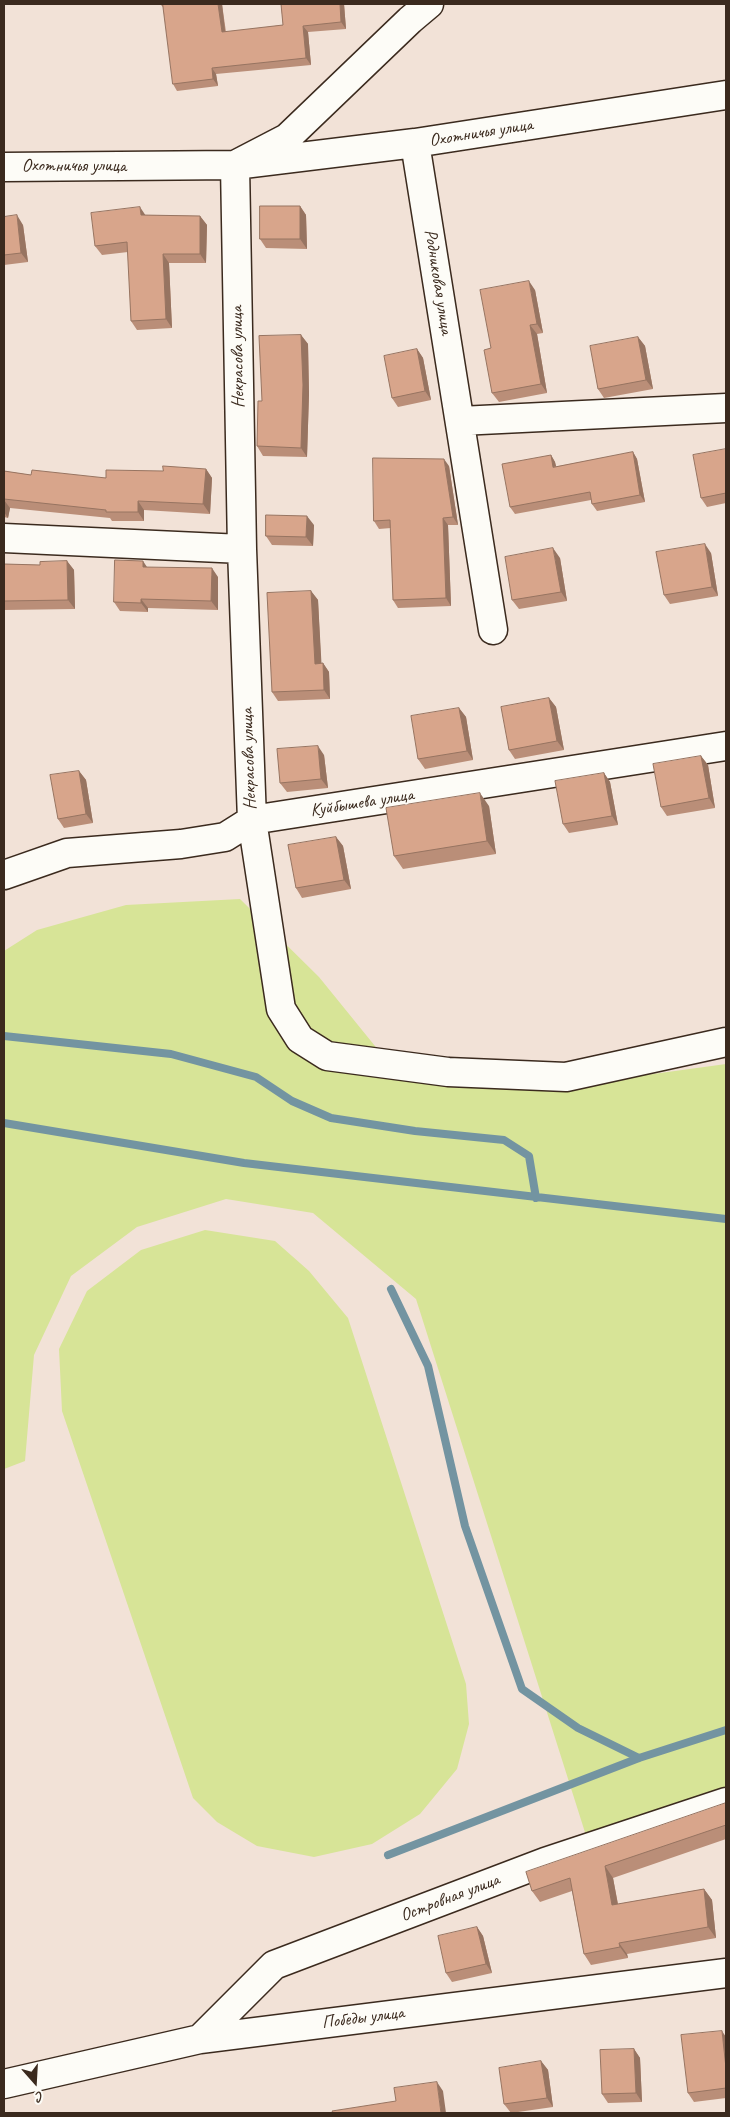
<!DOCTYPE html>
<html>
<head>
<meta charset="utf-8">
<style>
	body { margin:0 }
	#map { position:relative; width:730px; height:2117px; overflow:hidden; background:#f2e2d7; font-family:Caveat,sans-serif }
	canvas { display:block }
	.frame { position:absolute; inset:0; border:5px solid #3b2a1e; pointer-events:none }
	.north { position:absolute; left:10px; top:2057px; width:50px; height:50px; -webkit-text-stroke:4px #fdfcf7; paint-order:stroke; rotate:161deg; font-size:14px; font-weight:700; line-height:20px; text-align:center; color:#3b2a1e }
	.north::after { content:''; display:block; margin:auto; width:18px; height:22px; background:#3b2a1e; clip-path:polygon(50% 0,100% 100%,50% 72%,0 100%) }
</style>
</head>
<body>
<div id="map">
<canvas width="730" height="2117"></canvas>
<div class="frame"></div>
<div class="north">С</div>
</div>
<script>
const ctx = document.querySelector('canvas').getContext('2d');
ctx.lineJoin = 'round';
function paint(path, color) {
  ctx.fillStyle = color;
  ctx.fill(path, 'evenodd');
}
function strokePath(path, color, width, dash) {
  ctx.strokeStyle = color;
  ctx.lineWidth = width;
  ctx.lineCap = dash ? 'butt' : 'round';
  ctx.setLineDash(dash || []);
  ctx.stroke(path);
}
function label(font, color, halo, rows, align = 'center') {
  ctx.font = font + ' Caveat,sans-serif';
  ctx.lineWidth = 4;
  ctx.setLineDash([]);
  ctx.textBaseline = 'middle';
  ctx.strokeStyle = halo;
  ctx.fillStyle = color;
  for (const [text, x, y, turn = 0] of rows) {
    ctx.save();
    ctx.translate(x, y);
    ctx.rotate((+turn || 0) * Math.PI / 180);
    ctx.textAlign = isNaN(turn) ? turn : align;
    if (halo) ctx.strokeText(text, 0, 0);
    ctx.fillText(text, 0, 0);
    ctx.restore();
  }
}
paint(new Path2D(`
	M240,899L319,977L392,1067L573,1085L726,1064V1792L589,1845L416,1299L313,1213L226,1199L137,1227L71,1276L34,1355L25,1461L4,1469V951L37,930L126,905Z
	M205,1230L275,1241L309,1271L348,1318L466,1684L469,1724L457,1769L420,1814L372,1844L314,1857L257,1846L217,1822L193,1798L62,1411L59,1349L87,1291L141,1250Z`), '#d7e497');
strokePath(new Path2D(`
	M4,1036L171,1054L256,1077L292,1101L331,1118L415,1131L504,1140L529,1156L536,1198
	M4,1123L244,1163L726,1219
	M391,1289L428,1366L465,1526L522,1689L578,1728L639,1758
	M388,1855L639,1758L726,1730`), '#7394a1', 8);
const minor = new Path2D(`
	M726,95L415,143L235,165L242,549L252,820L281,1009L300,1039L327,1056L448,1072L566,1077L726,1042
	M415,143L493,630
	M4,167L235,165L287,138L410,20L429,4
	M460,421L726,408
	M4,538L242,549
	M4,875L67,853L181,844L225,837L252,820L726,746
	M200,2039L274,1965L545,1862L726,1802
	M4,2084L200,2039L726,1973`);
strokePath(minor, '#3b2a1e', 31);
strokePath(minor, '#fdfcf7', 28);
paint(new Path2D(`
	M160,4H222L226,32L283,25L281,4H344L346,29L308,32L311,65L216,74L218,86L177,91L173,84L163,7Z
	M300,206L306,215L307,249L266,248L260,239Z
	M146,215L200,216L207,225L206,263H169L172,328L137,330L131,321L128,252L102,255L95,246Z
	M4,217L23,225L28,262L4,265Z
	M535,290L543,333L537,334L547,393L499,402L492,393L491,348Z
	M301,335L308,344L309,394L307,457L263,456L257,446L262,401Z
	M638,337L645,346L653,389L604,398L598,389Z
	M417,349L423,358L431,400L398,407L392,398Z
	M726,449V503L707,507L701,498Z
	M633,452L637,459L645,502L597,511L592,504L591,500L515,514L510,507L551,455L555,462L556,467Z
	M449,466L458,525H448L451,606L398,608L393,600L391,528L379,529L374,521Z
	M206,469L212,478L210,514L144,510V521H112L110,518L10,508L8,518L4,517V471L31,475L106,478L163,471Z
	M314,525L313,546L272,545L266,536Z
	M711,553L718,596L670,604L664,595Z
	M560,558L567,601L519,609L512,600Z
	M67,561L74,570L75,609L4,610V564L40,565Z
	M147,567L218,577V610L148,608V612L120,611L114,602Z
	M311,591L318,600L321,663H323L329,672L330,699L278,701L272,692Z
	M549,698L556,707L564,750L515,759L509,750Z
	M459,708L466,717L473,760L425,769L418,759Z
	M324,755L328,788L287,792L280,783Z
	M701,756L708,765L715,808L667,816L661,807Z
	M79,771L86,780L93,823L64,828L58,819Z
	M604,773L610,782L618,825L569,833L563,824Z
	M489,806L496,854L403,869L394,856Z
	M336,837L343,846L351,889L302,898L296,888Z
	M726,1803V1839L613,1878L618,1904L704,1889L712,1900L716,1938L627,1954L628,1958L591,1965L584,1954L572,1891L540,1902L532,1891Z
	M477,1927L483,1936L492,1973L452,1982L446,1973Z
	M726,2037V2098L694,2102L688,2093Z
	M634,2049L640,2058L642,2102L608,2103L602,2094Z
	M541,2061L548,2070L553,2107L511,2113L504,2104Z`), '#ba8e78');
paint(new Path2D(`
	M218,4H222L226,39L222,32Z
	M340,4H344L346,29L341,22Z
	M303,26L308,32L311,65L306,58Z
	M212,68L216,74L218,86L213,79Z
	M300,206L306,215L307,249L300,239Z
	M140,207L146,216L141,215Z
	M17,215L23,225L28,262L21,253Z
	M200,216L207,225L206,263L200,254Z
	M163,254L169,263L172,328L166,319Z
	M529,281L535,290L543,333L537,324Z
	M530,325L537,334L547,393L541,384Z
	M301,335L308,344L309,394L307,457L301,448Z
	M638,337L645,346L653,389L646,380Z
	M417,349L423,358L431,400L425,391Z
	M633,452L637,459L645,502L640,495Z
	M551,455L555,462L558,474L553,467Z
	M444,459L449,466L458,525L453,517Z
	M206,469L212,478L210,514L203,504Z
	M4,500L10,508L8,518L4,512Z
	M138,501L144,510V521L138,512Z
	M307,516L314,525L313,546L306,537Z
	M443,518L448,525L451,606L446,598Z
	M705,544L711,553L718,596L712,587Z
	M553,548L560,558L567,601L561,592Z
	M67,561L74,570L75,609L68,600Z
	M143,561L149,570L143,567Z
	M212,568L218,577V610L211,601Z
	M311,591L318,600L322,673L315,664Z
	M141,599L148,608V612L141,603Z
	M323,663L329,672L330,699L324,690Z
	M549,698L556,707L564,750L557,741Z
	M459,708L466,717L473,760L467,751Z
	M318,746L324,755L328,788L321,779Z
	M701,756L708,765L715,808L709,798Z
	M79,771L86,780L93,823L86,814Z
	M604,773L610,782L618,825L612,816Z
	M480,793L489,806L496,854L487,841Z
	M336,837L343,846L351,889L344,880Z
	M605,1866L613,1878L620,1916L612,1905Z
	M704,1889L712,1900L716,1938L708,1927Z
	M477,1927L483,1936L492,1973L486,1964Z
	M619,1943L627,1954L628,1958L620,1947Z
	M722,2031L726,2037V2068Z
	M634,2049L640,2058L642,2102L636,2093Z
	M541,2061L548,2070L553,2107L547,2098Z
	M437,2082L443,2091L446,2113H441Z`), '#977461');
const building = new Path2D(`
	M163,4H218L222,32L283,25L281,4H340L341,22L303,26L306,58L212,68L213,79L173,84Z
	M260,206H300V239H260Z
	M140,207L141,215L200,216V254H163L166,319L131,321L127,242L95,246L91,213Z
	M17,215L21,253L4,255V217Z
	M529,281L537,324L530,325L541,384L492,393L484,350L491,348L480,290Z
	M301,335L303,385L301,448L257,446L258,401H262L259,336Z
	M638,337L646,380L598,389L590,346Z
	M417,349L425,391L392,398L384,356Z
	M726,449V493L701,498L693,455Z
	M633,452L640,495L592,504L590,492L510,507L502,464L551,455L553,467Z
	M373,458L444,459L453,517L443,518L446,598L393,600L390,520L374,521Z
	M163,466L206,469L203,504L138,501V512H106V510L4,499V471L31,475L32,470L106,478V470L163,471Z
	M266,515L307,516L306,537L266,536Z
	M705,544L712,587L664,595L656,552Z
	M553,548L561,592L512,600L505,557Z
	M115,560L143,561V567L212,568L211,601L141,599V603L114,602Z
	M67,561L68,600L4,601V564L40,565V562Z
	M311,591L315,664L323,663L324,690L272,692L267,593Z
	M549,698L557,741L509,750L501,707Z
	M459,708L467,751L418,759L411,716Z
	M318,746L321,779L280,783L277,749Z
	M701,756L709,798L661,807L653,764Z
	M79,771L86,814L58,819L50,775Z
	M604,773L612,816L563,824L555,781Z
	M480,793L487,841L394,856L386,808Z
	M336,837L344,880L296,888L288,845Z
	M726,1803V1825L605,1866L612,1905L704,1889L708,1927L619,1943L620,1947L584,1954L570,1878L532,1891L526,1872Z
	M477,1927L486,1964L446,1973L438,1936Z
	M722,2031L726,2068V2088L688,2093L681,2035Z
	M634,2049L636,2093L602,2094L600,2050Z
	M541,2061L547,2098L504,2104L499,2068Z
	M437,2082L441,2113H333L332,2111L396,2101L394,2088Z`);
paint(building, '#d8a58b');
strokePath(building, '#977461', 1);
label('18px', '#3b2a1e', '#fdfcf7', [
	["Охотничья улица",481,133,-9],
	["Охотничья улица",74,166],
	["Родниковая улица",438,282,81],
	["Некрасова улица",238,357,-91],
	["Некрасова улица",249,759,-92],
	["Куйбышева улица",362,803,-9],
	["Островная улица",450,1898,-21],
	["Победы улица",363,2018,-7]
]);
</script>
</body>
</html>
